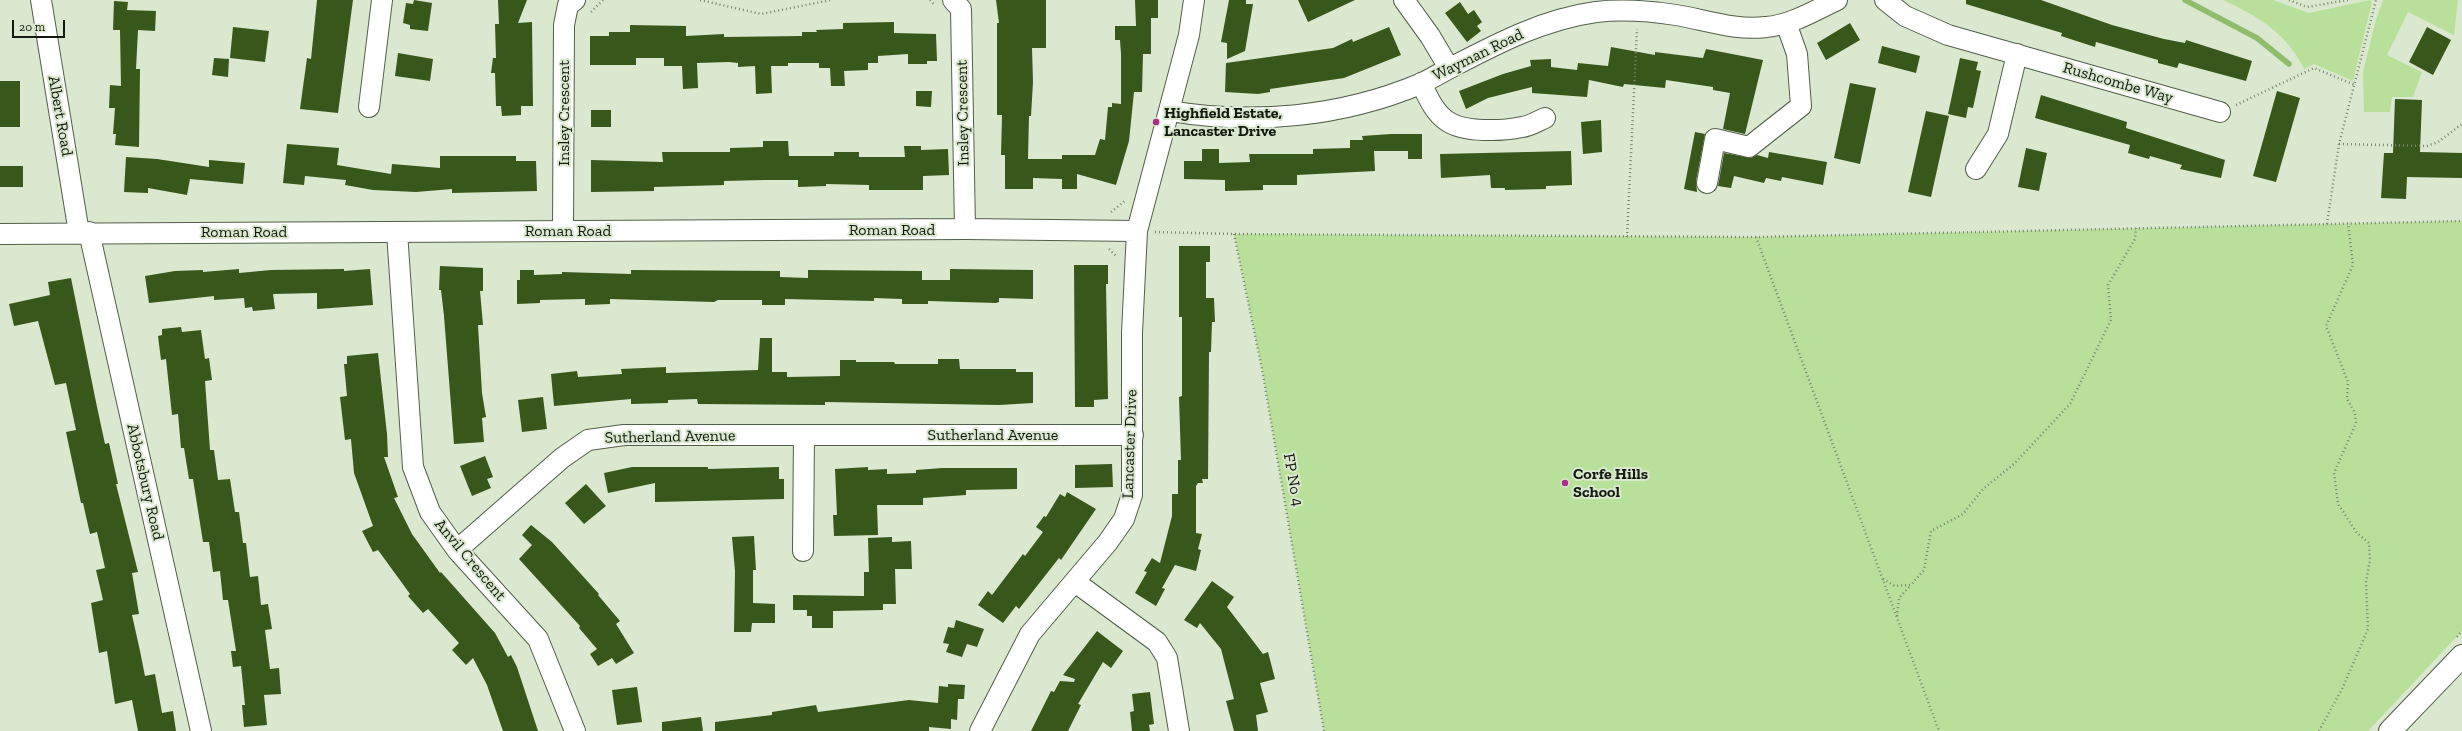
<!DOCTYPE html>
<html>
<head>
<meta charset="utf-8">
<style>
	body { margin:0 }
	#map { position:relative; width:2462px; height:731px; overflow:hidden; background:#d9e8ce; font-family:"Zilla Slab",serif }
	canvas { display:block }
	.scale { position:absolute; left:12px; top:20px; width:53px; height:18px; box-sizing:border-box; border:2px solid #13190f; border-top:0; padding-left:5px; font-size:12px; line-height:14px; white-space:nowrap; color:#13190f; -webkit-text-stroke:3px #d9e8ce; paint-order:stroke }
</style>
</head>
<body>
<div id="map">
<canvas width="2462" height="731"></canvas>
<div class="scale">20 m</div>
</div>
<script>
const ctx = document.querySelector('canvas').getContext('2d');
ctx.lineJoin = 'round';
function paint(path, color) {
  ctx.fillStyle = color;
  ctx.fill(path, 'evenodd');
}
function strokePath(path, color, width, dash) {
  ctx.strokeStyle = color;
  ctx.lineWidth = width;
  ctx.lineCap = dash ? 'butt' : 'round';
  ctx.setLineDash(dash || []);
  ctx.stroke(path);
}
function label(font, color, halo, rows, align = 'center') {
  ctx.font = font + ' "Zilla Slab",serif';
  ctx.lineWidth = 4;
  ctx.setLineDash([]);
  ctx.textBaseline = 'middle';
  ctx.strokeStyle = halo;
  ctx.fillStyle = color;
  for (const [text, x, y, turn = 0] of rows) {
    ctx.save();
    ctx.translate(x, y);
    ctx.rotate((+turn || 0) * Math.PI / 180);
    ctx.textAlign = isNaN(turn) ? turn : align;
    if (halo) ctx.strokeText(text, 0, 0);
    ctx.fillText(text, 0, 0);
    ctx.restore();
  }
}
paint(new Path2D(`
	M2223,0H2273L2309,13L2370,0L2372,2L2353,81L2314,64L2304,69C2287,33 2257,16 2223,0Z
	M2383,0H2458L2454,35L2408,12L2387,55L2422,72L2413,97H2392L2390,112H2364L2363,72L2375,23Z
	M2462,221V631L2368,731H1324L1262,369L1234,234L1756,237Z`), '#b9e09b');
strokePath(new Path2D(`
	M2185,0L2257,38L2289,64`), '#90bd6c', 5.5);
paint(new Path2D(`
	M317,0H353L338,113L300,109L307,58L311,59Z
	M414,0L432,3L428,31L410,29V25L403,23L406,3L413,4Z
	M498,0H527L518,23L532,22L533,106H521V115L502,116L501,106H496L495,73H491L493,58H496L495,24H499Z
	M996,0H1046V48H1032L1033,82L1031,116H1029L1028,159H1062V155H1095L1100,139L1105,140L1108,107H1112V103L1121,104V54L1120,40H1115V26H1136L1135,0H1158V18H1151V54H1143L1142,92H1134L1129,141L1116,185L1077,174V189H1062V179L1033,178V189H1005V155H1001L1002,115H997V23H999Z
	M1229,0H1246V4H1253L1245,51L1227,59V43L1221,42Z
	M1298,0H1355L1308,22Z
	M1966,0H2041L2112,25L2164,39L2185,43L2186,40L2252,61L2246,81L2179,63L2177,68L2158,63V60L2096,42L2095,47L2061,36L2062,33L1966,4Z
	M114,1L128,2L127,10L156,11L155,31L138,30L136,69H140L139,147L115,145L116,134H113L115,108H109L110,85L121,86L120,30H113Z
	M1460,2L1468,14L1474,10L1482,22L1477,26L1481,31L1467,42L1445,13Z
	M894,22V33L936,34L937,61H927V64H908V54L878,56V63H868V70L844,71L845,86H831L830,68H819V63H788V66H771L772,93L756,94L755,66L738,67V63L729,62L697,63L698,88L683,89L682,66H664V58H636V65H590V36H609V32H630V25L686,26V36L724,34V37L802,36V32H817L816,30L843,29V23Z
	M1850,23L1860,40L1826,60L1817,43Z
	M233,27L269,31L265,62L230,58Z
	M1389,27L1401,55L1344,78L1270,89V92L1258,94L1225,92L1226,63L1333,48L1352,39L1353,42Z
	M2427,27L2451,40L2433,75L2409,62Z
	M1882,46L1920,56L1916,73L1878,63Z
	M1611,47L1655,55V52L1703,58L1706,49L1763,60L1745,134L1723,129L1730,93L1713,90V87L1666,80L1665,88L1624,84L1623,87L1589,80L1587,97L1532,93V87L1488,98L1466,109L1459,91L1503,74L1531,66L1530,60L1551,59V67L1577,70L1578,63L1608,66Z
	M398,53L433,59L430,81L395,76Z
	M214,58L229,59L228,77L212,75Z
	M1960,58L1978,62L1976,70L1981,71L1973,108L1968,107L1966,118L1948,114Z
	M0,81H20V127H0Z
	M1850,83L1876,88L1860,164L1834,158Z
	M916,91H932L931,107L916,106Z
	M2277,91L2300,98L2276,182L2253,176Z
	M2041,95L2127,122L2126,128L2225,160L2221,178L2180,169L2182,165L2150,156L2149,159L2128,153L2130,145L2035,118Z
	M2395,99L2422,100L2420,152L2462,153V178L2407,177L2406,199L2381,198L2384,153H2393Z
	M591,110H611V127H591Z
	M1926,111L1949,116L1931,197L1908,192Z
	M1601,120L1602,152L1583,154L1581,122Z
	M1695,132L1705,134L1696,181L1697,192L1684,189Z
	M1391,134H1422V159H1408V151H1374L1375,171L1297,175V185H1263V190L1225,191V180L1184,179V161H1202V149H1219V163L1250,162L1249,154H1313V149L1350,148V140H1363L1362,136Z
	M763,141H788L789,156H834V152H859V157H905L904,146H921V150L948,149L949,175L923,176V190H869V185L826,184V186L798,187V180H764L724,181V185L654,187V191L591,192V160L663,162L662,152H730V148L763,147Z
	M287,144L339,148L337,165L391,174L392,164L440,168V156H516V161H536L537,191L452,193V189L416,192L373,190L345,185L346,180L305,176L304,185L283,183Z
	M2026,148L2047,153L2039,191L2018,187Z
	M1571,151L1572,185L1546,186V189L1505,190V188H1491L1490,175L1441,178L1440,154Z
	M1769,152L1827,162L1823,185L1782,177L1781,181L1766,178L1764,183L1734,176L1731,188L1718,186L1724,153L1751,158L1757,155L1768,158Z
	M126,157L157,159L209,167V160L245,163L243,184L190,179L187,195L148,188V193L124,192Z
	M0,166H23V187H0Z
	M1179,246H1210V262H1206V298H1214L1215,322H1212L1211,352H1209L1208,479H1202L1203,483H1198L1196,486V533L1202,534L1198,549L1201,550L1196,571L1175,565L1162,588L1165,589L1156,606L1135,593L1147,572L1144,571L1152,558L1160,563L1172,516V494H1178V460H1181L1179,397L1182,396V317H1179Z
	M1074,265H1108V284H1106L1108,399L1094,400V407H1075Z
	M440,266L483,268V291H480L483,325H478L482,393L486,417L482,418L484,442L454,444L444,316L441,290H439Z
	M239,269V273L271,270L344,269V271L370,269L373,305L317,309V293L273,294L275,309L253,311L252,307L245,308L244,298L214,300V296L149,303L145,276L175,271L203,270V272Z
	M950,269L1033,270V299L999,298V302L996,303L928,301V304H902V299L874,298V301L785,299V305H762V300H718L714,302L610,299V304L585,305V299L540,300V303L517,304V280H520V270H534V275L562,274V272L631,274V270L780,271V277L808,278V270L922,271V280H950Z
	M71,278L97,407L105,444L109,443L118,484H116L138,572L132,573L139,614L132,615L140,651L145,676L155,674L162,713L173,711L176,731H138L132,700L115,704L107,651L99,653L91,603L103,600L96,570L105,568L97,532L90,534L83,503H81L66,432L76,430L66,383L55,385L38,321L14,326L9,304L50,295L48,282Z
	M181,327L182,332L201,330L205,359L209,358L212,380L205,381L210,450H214L218,480L230,479L235,512H239L243,543H246L250,577L258,576L261,605L268,604L272,629L265,630L270,669L279,668L281,694L264,695L267,725L244,727L242,705H245L241,666L233,667L231,651H236L228,600H223L220,571L213,572L209,542H203L193,479H189L184,448H181L178,414L172,415L166,359L161,360L158,336L162,335V329Z
	M760,338H772V372H787V377L840,376V360H856V362H894L895,364H938V359H959L960,369H1016V372H1033V403L999,405L825,402V405L698,404L697,399L668,400V403L631,404V399L554,406L551,374L577,371L578,377L622,374L621,369L666,367V373L758,370Z
	M378,353L387,434L388,457H384L398,497L394,498L412,534L440,573L441,572L495,633L508,657L511,655L517,667L538,731H503L487,685L473,658L466,665L452,650L459,643L428,609L423,613L408,596L410,594L378,550L373,552L362,531L373,526L354,473L351,439L345,440L340,397L347,396L344,364H347V356Z
	M543,397L547,429L522,432L518,400Z
	M485,456L493,477L487,479L491,488L472,496L460,466Z
	M1112,464L1113,487L1075,488V465Z
	M632,467H708V469L779,467V479H784V499L655,502V483L608,493L604,473Z
	M868,467V470L887,469V474L916,473V470L942,468H1017V489L966,490V495L923,498V505H877L878,535L834,536L833,515H837L835,469Z
	M586,484L606,506L584,524L565,503Z
	M1067,492L1096,509L1061,560L1059,558L1019,609L1016,606L1003,623L978,605L988,591L992,595L1023,554L1025,556L1043,532L1036,527L1044,516L1046,517L1060,494L1065,497Z
	M531,525L552,542L599,594L598,595L620,621L616,624L634,653L616,664L612,658L598,666L590,654L597,649L579,628L580,626L519,559L532,545L522,535Z
	M754,536L756,570H753V603L775,604V623H752L751,632H734L735,571L732,537Z
	M892,537V542L911,541L912,569H895L896,604H883V610L833,611V628H812V616H807V610H793V595L864,596V572H869L868,538Z
	M1212,581L1234,597L1227,607L1263,654L1268,652L1275,679L1260,683L1268,712L1256,715L1258,731H1234L1226,701L1234,699L1221,649L1200,623L1197,628L1184,620Z
	M956,620L984,629L977,647L967,644L962,657L946,652L949,644L943,643L948,627L954,628Z
	M1097,631L1123,651L1111,668L1103,662L1078,704L1081,705L1068,731H1031L1051,691L1054,692L1060,681L1074,682L1075,679L1063,675Z
	M948,684L965,685L964,699H958L957,720L951,719V729L929,727V731H715V722L772,715V712L816,705L818,712L909,700L938,703L939,686L948,687Z
	M637,687L642,722L617,725L612,690Z
	M1150,692L1154,724L1149,725L1150,731H1132L1130,712L1134,711L1132,694Z
	M701,717L703,731H662V722Z`), '#38571a');
const minor = new Path2D(`
	M41,0L79,233
	M953,0L961,9L965,229
	M1404,0L1430,36L1449,68
	M1885,0L1905,16L1948,35L2220,112
	M1421,83C1428,97 1434,112 1447,121C1464,133 1503,131 1522,127C1530,126 1538,121 1545,118
	M369,107L382,0
	M1170,111C1253,125 1341,117 1420,84C1431,79 1442,72 1454,66C1500,42 1545,19 1596,12C1623,9 1650,11 1676,15C1706,20 1736,31 1766,27C1791,25 1814,11 1837,0
	M1976,169L1998,134L2017,54
	M1707,183L1715,139L1749,147L1801,106L1797,54L1786,23
	M563,231L564,25L568,5L575,0
	M89,232L201,731
	M397,232L413,467L430,512L457,550L538,639L575,731
	M0,234L965,229L1137,231
	M457,550L562,458L588,440L624,435H1133
	M803,551L804,435
	M1075,582L1157,642L1167,658L1179,731
	M980,731L1030,634L1108,542L1124,519L1132,495V333L1137,231L1189,35L1194,0`);
const major = new Path2D(`
	M2390,731L2462,656`);
strokePath(minor, '#525f49', 22);
strokePath(major, '#525f49', 24);
strokePath(new Path2D(`
	M700,0L761,14L831,0
	M930,0L935,5
	M2289,0L2307,7L2348,0
	M591,12L603,0
	M2236,105L2314,68L2355,85
	M2339,144L2427,146L2438,142L2462,124
	M1111,212L1126,200
	M2327,224L2339,144L2376,0
	M1155,232L1234,234L1756,237L2462,221
	M1234,234L1262,369L1324,731
	M1627,237L1637,29
	M1756,237L1939,731
	M1109,249L1117,257
	M1883,579L1895,586L1911,585L1924,570L1931,531L1963,514L1983,489L2014,464L2070,404L2111,320L2108,285L2135,239L2136,228
	M1897,616L1899,598L1911,585
	M2457,637L2462,631
	M2319,731L2343,687L2368,629L2366,582L2370,560L2369,543L2357,533L2338,504L2334,473L2356,423L2355,413L2347,399L2348,382L2326,326L2353,265L2348,223`), '#798472', 2.5, [1, 3]);
strokePath(minor, '#fff', 20);
strokePath(major, '#fff', 22);
for (const [x, y, r, color] of [
	[1156,122,4,"#a72e84"],
	[1565,483,4,"#a72e84"]
]) {
  const dot = new Path2D();
  dot.arc(x, y, r, 0, 2 * Math.PI);
  ctx.fillStyle = color;
  ctx.fill(dot);
  strokePath(dot, '#d9e8ce', 1.5);
}
label('16px', '#13190f', '#d9e8ce', [
	["Wayman Road",1478,55,-26],
	["Rushcombe Way",2118,83,16],
	["Insley Crescent",564,113,-90],
	["Insley Crescent",963,113,-91],
	["Albert Road",60,116,80],
	["Roman Road",892,230],
	["Roman Road",568,231],
	["Roman Road",244,232],
	["Sutherland Avenue",993,435],
	["Sutherland Avenue",670,437,-1],
	["Lancaster Drive",1130,444,-88],
	["FP No 4",1293,480,80],
	["Abbotsbury Road",145,482,77],
	["Anvil Crescent",470,560,50]
]);
label('bold 16px', '#13190f', '#d9e8ce', [
	["Highfield Estate,",1164,113],
	["Lancaster Drive",1164,131],
	["Corfe Hills",1573,474],
	["School",1573,492]
], 'left');
</script>
</body>
</html>
